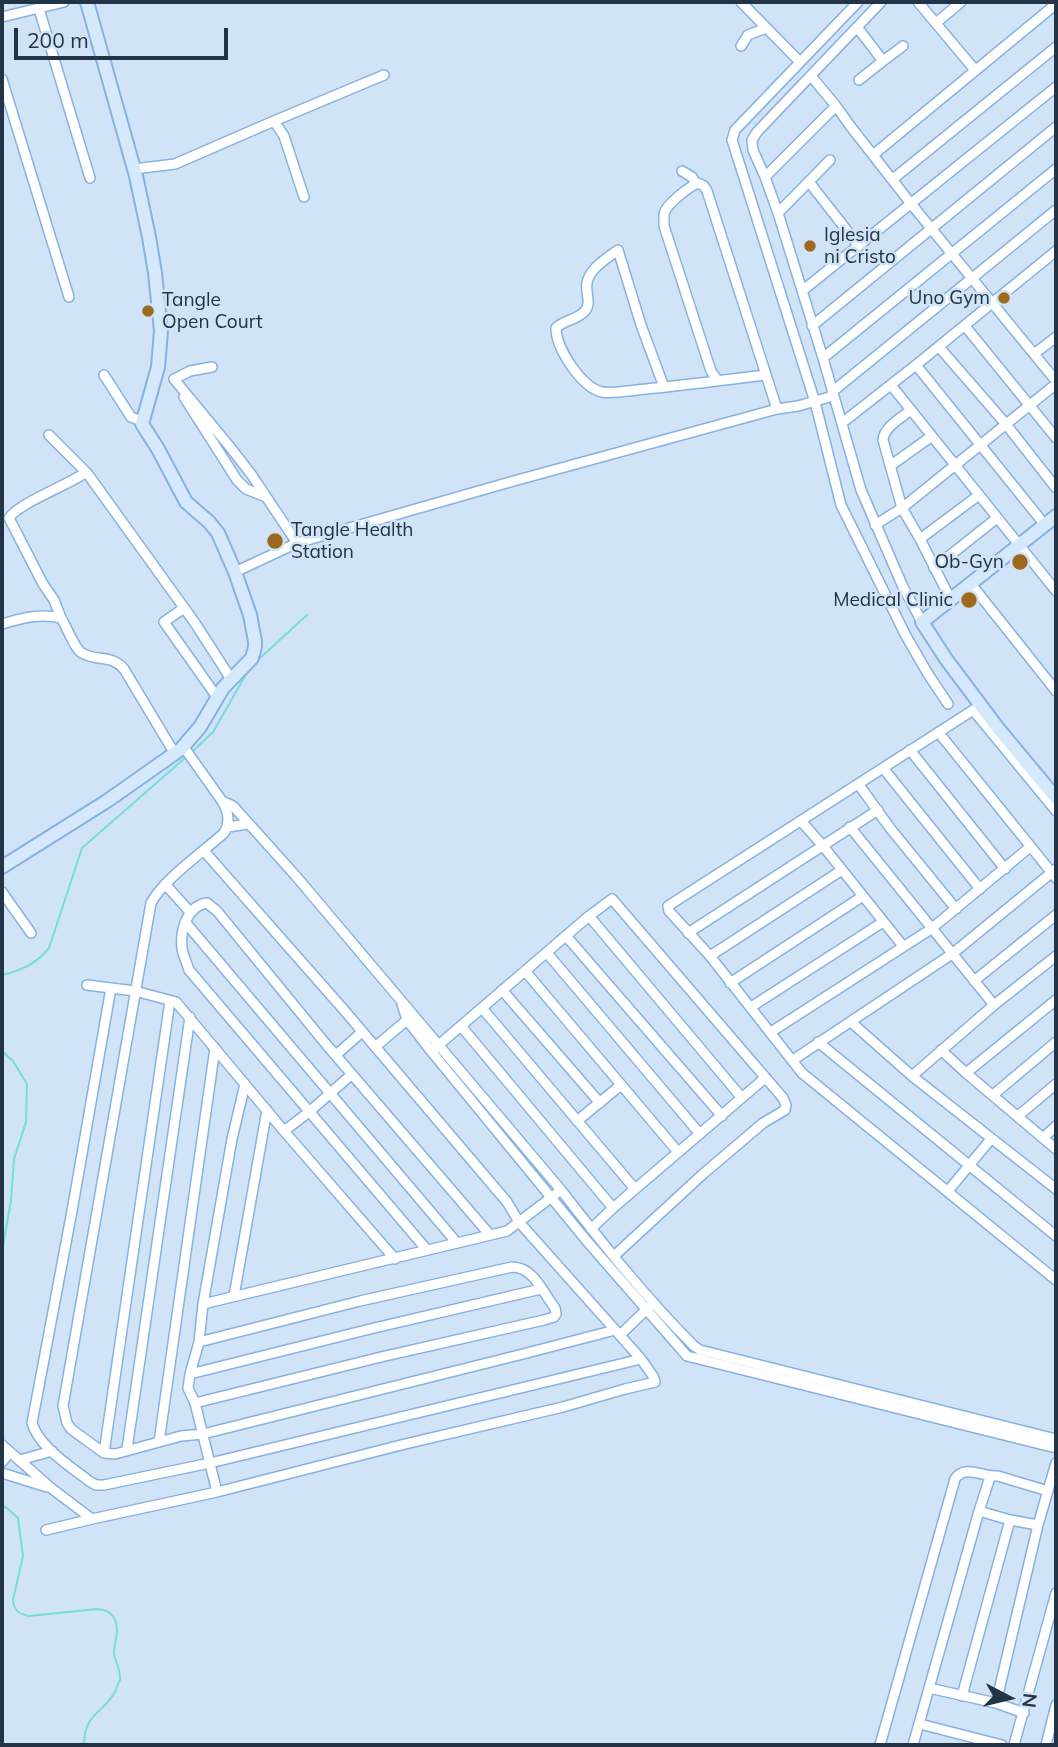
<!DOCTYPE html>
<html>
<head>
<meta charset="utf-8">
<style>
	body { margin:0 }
	#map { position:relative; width:1058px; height:1747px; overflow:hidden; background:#d1e3f6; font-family:Mulish,sans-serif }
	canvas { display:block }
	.frame { position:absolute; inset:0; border:4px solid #223446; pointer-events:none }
	.north { position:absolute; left:974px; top:1663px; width:70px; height:70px; -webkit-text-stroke:5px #d1e3f6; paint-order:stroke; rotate:97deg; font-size:19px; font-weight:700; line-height:28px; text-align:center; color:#223446 }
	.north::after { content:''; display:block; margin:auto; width:24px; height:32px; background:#223446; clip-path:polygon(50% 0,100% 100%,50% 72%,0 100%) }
	.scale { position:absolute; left:14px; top:28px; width:214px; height:32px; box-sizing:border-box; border:4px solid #223446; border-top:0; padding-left:9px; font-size:21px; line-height:24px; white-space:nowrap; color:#223446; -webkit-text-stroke:5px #d1e3f6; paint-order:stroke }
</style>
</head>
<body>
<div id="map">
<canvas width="1058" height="1747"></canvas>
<div class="frame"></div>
<div class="north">N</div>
<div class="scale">200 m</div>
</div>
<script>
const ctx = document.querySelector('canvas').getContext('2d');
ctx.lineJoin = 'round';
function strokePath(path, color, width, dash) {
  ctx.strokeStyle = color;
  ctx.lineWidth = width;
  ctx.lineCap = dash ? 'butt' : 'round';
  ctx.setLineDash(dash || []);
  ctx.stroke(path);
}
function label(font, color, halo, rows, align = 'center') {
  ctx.font = font + ' Mulish,sans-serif';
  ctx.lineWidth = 5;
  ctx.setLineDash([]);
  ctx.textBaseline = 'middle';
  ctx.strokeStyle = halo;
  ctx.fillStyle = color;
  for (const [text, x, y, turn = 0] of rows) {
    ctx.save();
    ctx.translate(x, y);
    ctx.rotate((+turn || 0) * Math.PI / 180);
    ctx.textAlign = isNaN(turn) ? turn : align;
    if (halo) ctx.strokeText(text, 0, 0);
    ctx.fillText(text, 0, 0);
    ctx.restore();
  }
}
strokePath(new Path2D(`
	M259,659L307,615
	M192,752L213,732L248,671
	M2,975C22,970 36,964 49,948L82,848L185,758
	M2,1051L13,1061L27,1084L26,1122L14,1159L11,1200L2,1252
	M2,1506L7,1508L18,1518L23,1556L13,1600C14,1611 19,1614 29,1616L97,1609C105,1610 112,1612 115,1620C120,1630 114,1642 114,1653C115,1662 121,1670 120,1680C119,1681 116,1689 116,1690C104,1714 84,1712 84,1745`), '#74ded7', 2);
const street = new Path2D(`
	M741,2L800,62
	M858,2L735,130L732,140L815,402L841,505L906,636L928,674L948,704
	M881,2L757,132L752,140L753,150L765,177L778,213L823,358L861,490L903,587L922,622
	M918,2L975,70
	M39,9L90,178
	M2,17L64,2
	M936,23L961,2
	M857,27L883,61L903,46
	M741,46L748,35L766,28
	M811,76L836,106L851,127L912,205L1056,381
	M2,79L69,297
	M859,80L883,61
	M274,121L384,75
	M873,155L1056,4
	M134,169L175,164L274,121L284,136L304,197
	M682,171L692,177L696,184
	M765,177L836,106
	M893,179L1056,47
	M809,182L859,246
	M778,213L830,160
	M802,291L1056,87
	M812,326L1056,127
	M965,326L1056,438
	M939,347L1005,423L1056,488
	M1034,354L1056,337
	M823,358L1056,169
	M916,365L1045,525
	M212,367L190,371L174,379L230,447L251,474L297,543
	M104,375L131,417L142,421
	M718,381L711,371L664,226C664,225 664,215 664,214C666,204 689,187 698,183L704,186L707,191L777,409
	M891,385L1056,591
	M664,387L641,325L618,250C607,258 589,269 587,283C585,293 592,302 585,311C577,320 564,320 556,328C556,348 581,387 602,392C613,394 633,390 646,389C686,385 725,380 765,375
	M832,392L1056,210
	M184,397L237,480L246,489L266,497
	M911,410C901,418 884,427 883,440L902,508L920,539L951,600
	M842,423L916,365L1056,251
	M49,435L87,473L195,623L231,679
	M890,466L932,436
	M875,525L902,508L1056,384
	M920,539L979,495
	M934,568L997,518
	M235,572L297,543L510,482L777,409L798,406L833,396
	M971,584L1056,691
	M184,608L164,622L217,697
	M61,618L54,600L43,584L9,518C19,503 66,486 83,474L87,473
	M2,624C22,618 40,613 61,618C67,627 74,648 82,653C97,662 111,654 124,669L175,754
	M981,705L668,906L669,911L710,956L802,1073L1056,1280
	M973,710L1056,811
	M939,733L1056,878
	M183,746L222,801C228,811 231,822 224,833C203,852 163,880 151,903L63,1406L67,1423L71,1429L104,1453L115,1454L181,1436L203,1434L523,1354L615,1330
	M910,750L1005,869
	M883,768L980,889
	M859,785L890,828L956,909
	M222,801L233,806L295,875L561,1190C603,1244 646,1298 694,1346L700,1350L1056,1439
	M801,821L823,846L903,946
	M228,827L248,824
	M850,827L994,1005
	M165,884L190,912
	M2,892L31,933
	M589,916L742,1098
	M185,922L457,1243
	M688,933L878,810
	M566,936L722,1116
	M547,953L700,1134
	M710,956L842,870
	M525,971L678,1152
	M974,981L1056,915
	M730,983L863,896
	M87,985L135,991L176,1002L284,1131L395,1259
	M111,988L72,1211L32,1423C39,1447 70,1466 89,1481L96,1485H104L210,1463L641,1359
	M502,990L600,1103
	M402,1004L407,1020L431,1051L586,1240L687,1356L1056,1448
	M751,1007L883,922
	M482,1008L635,1189
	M851,1022L912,1076L1056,1189
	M461,1026L613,1208
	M771,1032L931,929L1030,847
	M818,1042L1056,1236
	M375,1047L407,1020
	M434,1049L589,916L612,899L783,1098L786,1105L785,1110L763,1123L703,1174L614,1256
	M941,1050L966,1073L1056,1149
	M336,1055L362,1032
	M793,1060L952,954L1056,869
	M966,1073L1056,1000
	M912,1076L994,1005L1056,956
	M993,1095L1056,1042
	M1018,1116L1056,1084
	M577,1121L621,1085
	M284,1131L309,1112L352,1074
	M1043,1138L1056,1126
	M948,1191L991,1139
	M591,1229L613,1208L765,1078
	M427,1250L189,970C187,963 183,956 182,948C180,930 187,906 207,903L217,911L325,1043L490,1235
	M234,1296L267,1110
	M203,1304L507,1231L561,1190
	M620,1335L649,1307
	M190,1374L370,1329L541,1289
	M195,1403L381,1357L544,1320L554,1317L556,1314L555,1308C543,1293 534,1267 512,1267L360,1301L199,1342
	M159,1442L215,1048
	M2,1445L51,1488L92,1519
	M127,1449L190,1017
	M104,1453L170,1001
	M20,1460L52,1451
	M2,1462L10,1452
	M2,1473L47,1487
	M217,1492L195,1403L188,1388L190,1374L199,1342L203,1304L232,1139L245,1084
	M979,1511L1010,1520L1038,1525
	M46,1530L92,1519L217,1492L405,1444L563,1407L625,1389L655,1382L653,1376L641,1359L519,1222L507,1202L344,1010L204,851
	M929,1688L996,1703L1024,1713
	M962,1696L1010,1520
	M996,1703L1038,1525L1056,1463
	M920,1724L1002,1745
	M880,1745L955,1479C965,1464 982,1477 998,1476L1048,1491
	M913,1745L979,1511L990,1477
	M1014,1745L1056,1593
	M1046,1745L1056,1705`);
const secondary = new Path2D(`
	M1056,516L922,622L946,659L997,727L1056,798
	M2,867L107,801L181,749L200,727L223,688L252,658L255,647V641L250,615L235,572L218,533L209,522L186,502L158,449L142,424L158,367L161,331L155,273L149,237L136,176L87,2`);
strokePath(street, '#87b2e0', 12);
strokePath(secondary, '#87b2e0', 16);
strokePath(street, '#fff', 9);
strokePath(secondary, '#d5e9fd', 12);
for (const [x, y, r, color] of [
	[810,246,7,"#9d6920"],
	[1004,298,7,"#9d6920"],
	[148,311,7,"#9d6920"],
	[275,541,9,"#9d6920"],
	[1020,562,9,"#9d6920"],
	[969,600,9,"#9d6920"]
]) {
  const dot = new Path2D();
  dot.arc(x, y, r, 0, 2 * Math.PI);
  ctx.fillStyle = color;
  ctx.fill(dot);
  strokePath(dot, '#d1e3f6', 2.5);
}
label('19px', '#223446', '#d1e3f6', [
	["Iglesia",824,235],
	["ni Cristo",824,257],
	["Uno Gym",990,298,"right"],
	["Tangle",162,300],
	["Open Court",162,322],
	["Tangle Health",291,530],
	["Station",291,552],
	["Ob-Gyn",1004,562,"right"],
	["Medical Clinic",953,600,"right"]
], 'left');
</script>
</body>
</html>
